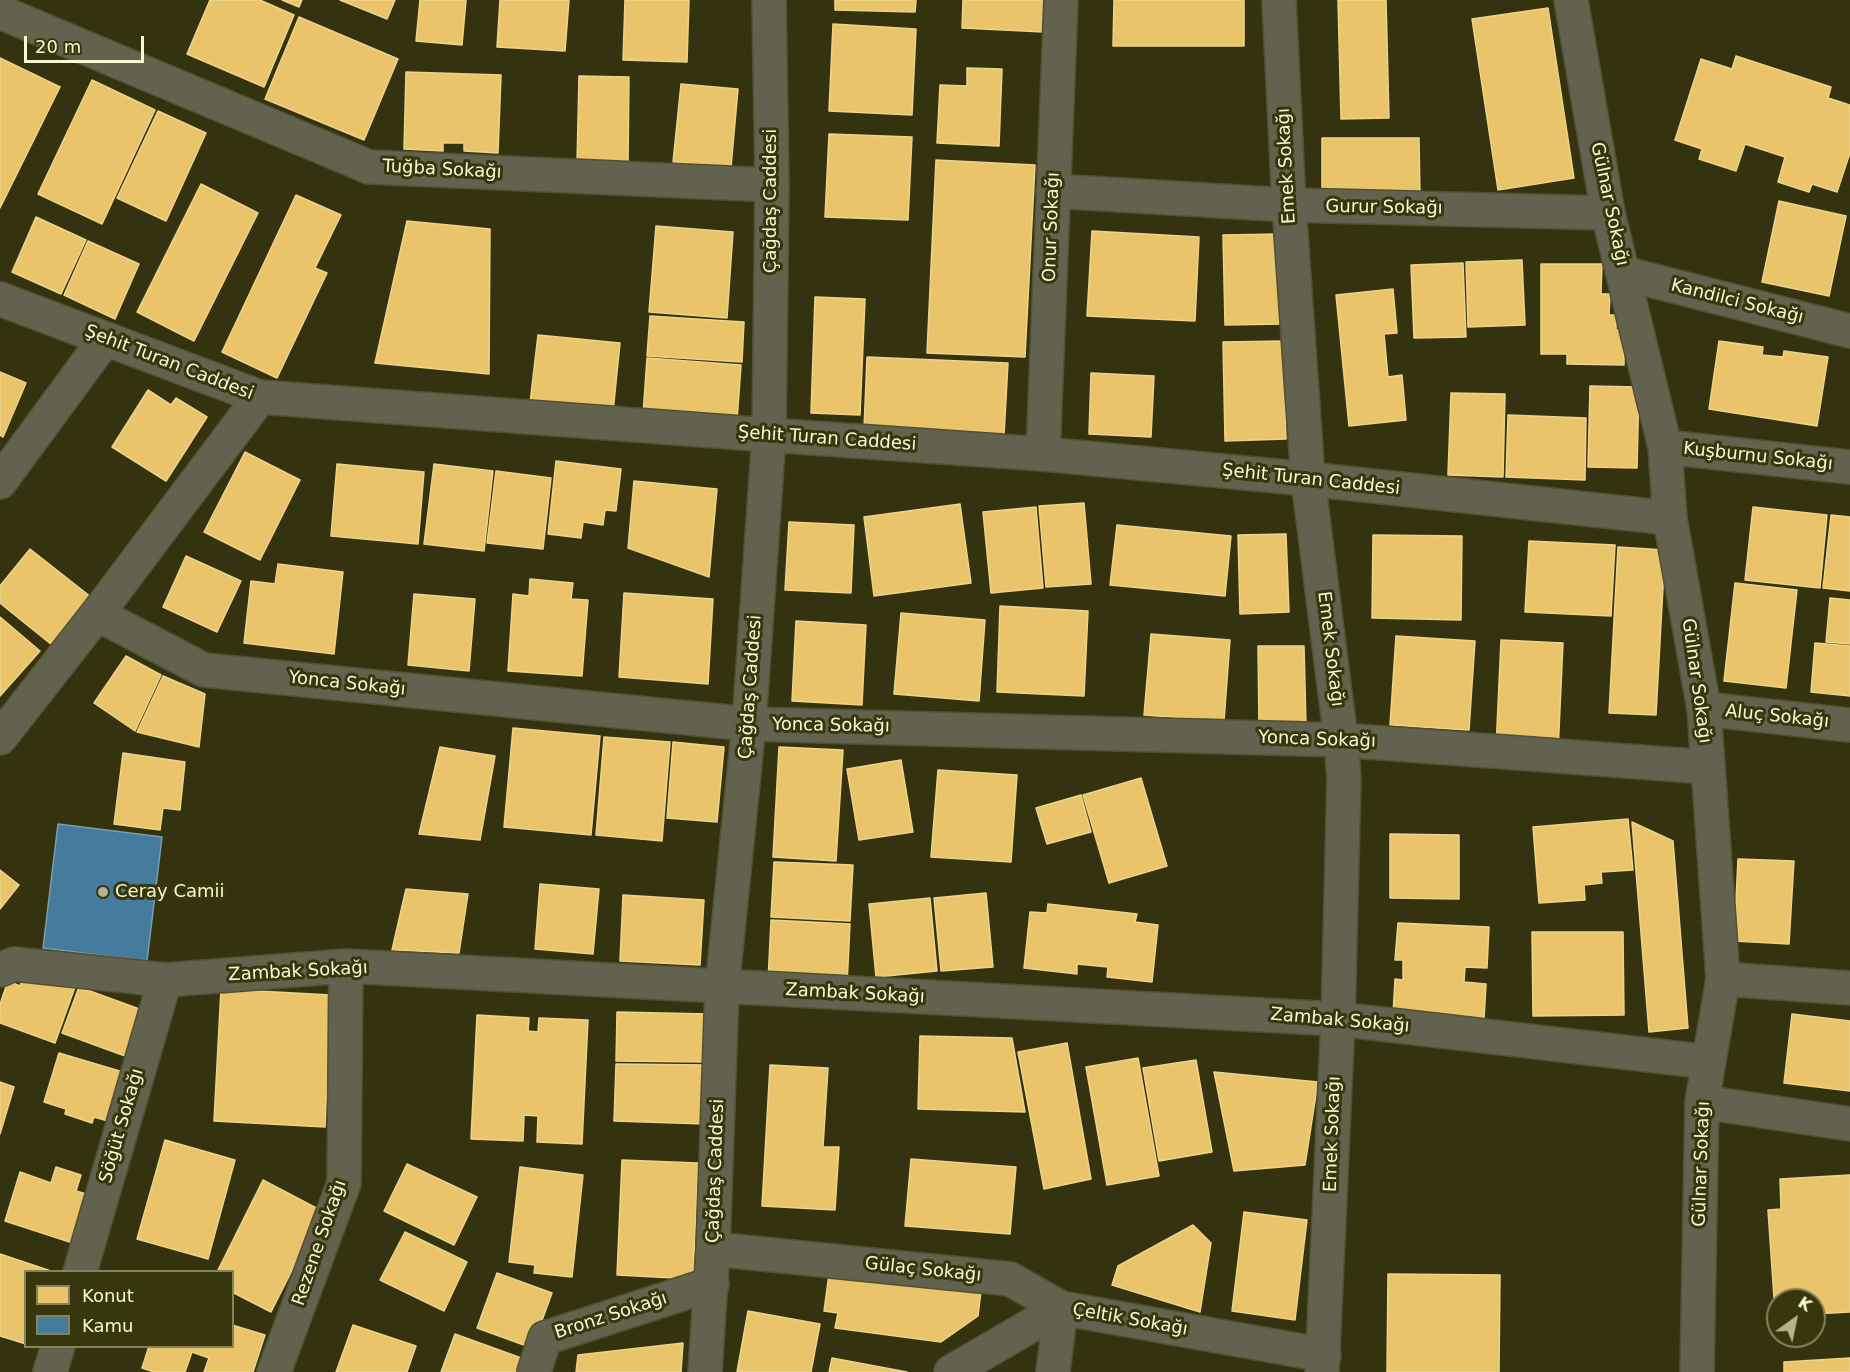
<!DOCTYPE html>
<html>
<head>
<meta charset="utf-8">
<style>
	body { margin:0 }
	#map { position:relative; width:1850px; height:1372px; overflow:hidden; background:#35330f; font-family:"DejaVu Sans",sans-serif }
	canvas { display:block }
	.legend { position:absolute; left:24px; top:1270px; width:210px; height:78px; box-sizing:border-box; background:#38360c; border:2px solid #85845b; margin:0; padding:8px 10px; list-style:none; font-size:18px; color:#f8f8d1 }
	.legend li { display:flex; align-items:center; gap:12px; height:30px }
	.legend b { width:30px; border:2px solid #85845b }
	.north { position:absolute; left:1766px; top:1288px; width:60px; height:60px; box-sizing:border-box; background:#38360c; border:2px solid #85845b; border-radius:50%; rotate:33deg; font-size:16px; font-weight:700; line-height:24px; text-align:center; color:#f8f8d1 }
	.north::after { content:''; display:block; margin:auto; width:21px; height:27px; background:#b4b38d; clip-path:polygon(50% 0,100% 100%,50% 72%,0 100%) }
	.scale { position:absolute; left:24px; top:36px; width:120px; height:27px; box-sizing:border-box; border:3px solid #f8f8d1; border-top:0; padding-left:8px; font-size:18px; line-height:21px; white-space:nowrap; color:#f8f8d1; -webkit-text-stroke:4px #38360c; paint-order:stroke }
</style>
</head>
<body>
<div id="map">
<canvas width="1850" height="1372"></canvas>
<ul class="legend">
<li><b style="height:16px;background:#e9c46a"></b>Konut</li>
<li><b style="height:16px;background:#457b9d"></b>Kamu</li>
</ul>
<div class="north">K</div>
<div class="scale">20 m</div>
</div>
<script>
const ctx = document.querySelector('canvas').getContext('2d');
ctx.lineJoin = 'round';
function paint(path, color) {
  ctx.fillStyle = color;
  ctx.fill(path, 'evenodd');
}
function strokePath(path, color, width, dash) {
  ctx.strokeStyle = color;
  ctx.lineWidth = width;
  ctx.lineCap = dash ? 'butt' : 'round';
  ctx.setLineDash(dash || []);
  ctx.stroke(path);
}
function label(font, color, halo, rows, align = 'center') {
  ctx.font = font + ' "DejaVu Sans",sans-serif';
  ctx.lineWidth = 6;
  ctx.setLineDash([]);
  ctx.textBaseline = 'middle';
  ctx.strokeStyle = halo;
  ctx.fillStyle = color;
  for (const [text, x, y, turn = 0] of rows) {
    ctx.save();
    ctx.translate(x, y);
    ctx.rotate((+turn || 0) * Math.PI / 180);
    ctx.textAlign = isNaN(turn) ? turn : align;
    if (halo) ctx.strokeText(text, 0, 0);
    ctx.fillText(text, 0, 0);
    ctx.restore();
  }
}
const homes = new Path2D(`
	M210,0H260L294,15L264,87L187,54Z
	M282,0H302L299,7Z
	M340,0H395L387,19Z
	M420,0H466L462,45L416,41Z
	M500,0H569L565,51L497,47Z
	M625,0H689L687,62L623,60Z
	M835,0H916L915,12L835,10Z
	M963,0H1045L1044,32L962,28Z
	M1114,0H1244V46H1113Z
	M1338,0H1386L1389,118L1341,119Z
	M1548,8L1574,178L1498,190L1472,19Z
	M299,17L398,59L364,140L265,99Z
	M833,24L916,29L912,115L829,111Z
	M1736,56L1831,87L1828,98L1850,105V153L1837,192L1812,184L1809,192L1778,182L1785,157L1745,144L1736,171L1699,159L1702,149L1675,140L1701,59L1732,69Z
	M0,58L60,87L0,208Z
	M967,68L1002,69L999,146L937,143L940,85L967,86Z
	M406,72L501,75L498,153L464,151V143H443V151L404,149Z
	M579,76L629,77L628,163H577Z
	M92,80L155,110L102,224L38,194Z
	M681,84L738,89L731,167L673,162Z
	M158,111L206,133L166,221L117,198Z
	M829,134L912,137L908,220L825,217Z
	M1322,138H1419L1420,198L1322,197Z
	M936,160L1035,165L1025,357L927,353Z
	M201,184L258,213L194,341L137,312Z
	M296,195L341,215L315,268L327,273L277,378L222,352Z
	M1779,201L1846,216L1829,296L1762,282Z
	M36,217L86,240L61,294L12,272Z
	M407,221L490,229L489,374L375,363Z
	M656,226L733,232L727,318L649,312Z
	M1092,231L1199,237L1195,321L1087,316Z
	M1280,234L1282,324L1225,325L1223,235Z
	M88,241L139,264L115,319L64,295Z
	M1522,260L1525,325L1468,327L1466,262Z
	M1463,263L1466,337L1414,338L1411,265Z
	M1541,264H1602L1601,294H1610L1609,315H1616V330H1624V365L1567,364V354H1541Z
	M1393,289L1397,333L1384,334L1388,377L1402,375L1406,420L1349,426L1336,295Z
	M815,297L865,299L860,415L811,413Z
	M650,316L744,322L742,362L647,356Z
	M538,335L620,343L613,412L530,403Z
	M1284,341L1286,439L1225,441L1223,342Z
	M1719,341L1763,347L1762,355L1783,357L1784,351L1828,357L1817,426L1709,409Z
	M867,357L1008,363L1004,435L864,429Z
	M647,358L741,365L737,421L643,415Z
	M0,372L26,383L3,437L0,435Z
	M1091,373L1154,376L1151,437L1089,434Z
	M1590,386L1639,387L1637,468L1588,467Z
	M148,390L171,405L176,398L207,417L166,481L112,447Z
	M1451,393L1505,394L1503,477L1448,475Z
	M1508,415L1586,418L1585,480L1506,477Z
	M245,452L300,480L260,560L204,532Z
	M556,461L621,469L616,511L605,510L603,525L583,522L581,538L548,534Z
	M337,464L424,472L418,544L331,536Z
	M434,464L493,471L484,551L424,544Z
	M496,471L551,478L543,549L487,543Z
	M634,481L717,489L709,577L628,548Z
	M1084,503L1091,584L1046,587L1039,506Z
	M960,504L971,583L874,596L864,517Z
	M1036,507L1043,588L991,593L983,512Z
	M1753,507L1827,515L1820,588L1745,580Z
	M1831,515L1850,517V591L1823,588Z
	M789,522L854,525L851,593L785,590Z
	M1117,525L1231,536L1225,596L1110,585Z
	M1286,534L1289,612L1240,614L1238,535Z
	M1373,535L1462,536L1461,620L1372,618Z
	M1529,541L1615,545L1611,616L1525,612Z
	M1618,547L1665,550L1656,715L1609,713Z
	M30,549L91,597L52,645L0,603V586Z
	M186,556L241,581L217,632L163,607Z
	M278,564L343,572L334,654L244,643L251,581L275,584Z
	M530,579L573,583L571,599L588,600L582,676L508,671L513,594L529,596Z
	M1735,583L1797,590L1786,688L1724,681Z
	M624,593L713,599L708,684L619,677Z
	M414,594L475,599L469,671L408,665Z
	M1830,598L1850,600V644L1826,642Z
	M1000,606L1088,611L1084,696L997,692Z
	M901,613L985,620L979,701L894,694Z
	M0,617L40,651L0,696Z
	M796,621L866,625L862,705L792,701Z
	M1151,634L1230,640L1224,721L1144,715Z
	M1396,636L1475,641L1469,730L1390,725Z
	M1501,640L1563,643L1558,752L1496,749Z
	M1815,643L1850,646V696L1811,692Z
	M1258,646H1304L1306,727L1259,728Z
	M126,656L161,675L135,731L94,703Z
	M163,676L205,694L199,747L137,732Z
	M513,728L600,736L591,835L504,827Z
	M604,737L670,742L662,841L596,835Z
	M673,742L724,747L717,822L667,818Z
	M440,747L495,756L480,840L419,834Z
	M779,747L843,750L836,861L773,857Z
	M123,753L185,762L180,810L163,808L160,830L114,824Z
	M901,760L913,832L859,840L847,769Z
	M938,770L1017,775L1011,862L931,857Z
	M1141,778L1167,866L1109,883L1083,795Z
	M1081,795L1091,832L1047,844L1036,808Z
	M1628,819L1633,870L1601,872L1602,883L1584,885L1585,900L1539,903L1533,827Z
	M1632,822L1673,841L1688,1028L1649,1032Z
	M1390,834L1459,835V899L1390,898Z
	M1738,859L1794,861L1789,944L1734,941Z
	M774,862L853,865L850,921L771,917Z
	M0,870L19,885L0,909Z
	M540,884L599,889L593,954L535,949Z
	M406,889L468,894L459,953L392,950Z
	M986,893L993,967L941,971L934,898Z
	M623,895L704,900L700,965L620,961Z
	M930,898L937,971L876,977L869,904Z
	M1048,904L1137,914L1135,922L1158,925L1152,982L1107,977L1108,967L1077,964V974L1024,968L1030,912L1047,913Z
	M771,920L850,924L847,985L768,981Z
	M1398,923L1489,927L1487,968L1465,967L1464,982L1486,984L1484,1019L1393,1015L1395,979L1403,980V960H1395Z
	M1532,932H1623L1624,1015L1533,1016Z
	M26,969L75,987L55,1043L0,1023V1004L8,981L20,986Z
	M79,987L153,1014L136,1060L62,1033Z
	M221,989L331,995L325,1127L214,1121Z
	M617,1012L709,1014L707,1062L616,1061Z
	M1792,1014L1850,1021V1091L1784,1083Z
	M477,1015L529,1018L528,1031L538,1032L539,1018L588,1020L582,1144L537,1142L538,1116L524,1115L523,1141L471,1139Z
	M920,1036L1012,1038L1025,1112L918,1109Z
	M1067,1043L1091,1179L1044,1189L1018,1052Z
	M59,1053L133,1075L118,1124L94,1117L92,1123L65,1114L66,1109L44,1102Z
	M1138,1058L1159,1176L1107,1185L1086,1067Z
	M1196,1060L1212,1152L1159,1161L1143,1068Z
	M616,1064L707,1065L705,1124L614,1121Z
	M770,1065L828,1068L823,1147H839L835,1210L762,1206Z
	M1214,1072L1318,1082L1305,1165L1234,1171Z
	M0,1082L14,1087L0,1134Z
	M165,1140L235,1160L208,1259L137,1239Z
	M911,1159L1016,1167L1010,1234L905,1226Z
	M622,1160L698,1163L693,1279L617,1275Z
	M407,1164L477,1197L454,1245L384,1211Z
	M56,1167L81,1175L76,1191L100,1198L85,1247L5,1221L20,1172L51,1183Z
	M520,1167L583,1175L572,1277L534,1273L535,1265L509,1262Z
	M1850,1175V1312L1814,1314V1300L1774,1298L1768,1210L1781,1209L1780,1179Z
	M263,1180L322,1211L271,1312L232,1292V1272H217Z
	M1244,1212L1307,1220L1295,1320L1232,1311Z
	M1193,1225L1211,1243L1200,1312L1112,1285L1118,1266Z
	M405,1232L467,1262L444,1311L380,1280Z
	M0,1254L54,1272H26V1344L0,1336Z
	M497,1273L552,1293L532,1348L477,1328Z
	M829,1274L981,1291L978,1316L941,1342L835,1328L838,1313L824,1311Z
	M1388,1274L1500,1275L1499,1372H1387Z
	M748,1311L820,1324L811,1372H737Z
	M232,1325L265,1335L253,1372H204L209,1358L192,1352L185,1372H154L142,1368L149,1346H232Z
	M353,1325L416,1346L407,1372H336Z
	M455,1334L524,1359L520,1372H441Z
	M683,1343L681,1372H576L578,1355Z
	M832,1358L907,1372H829Z
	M1850,1358V1372H1784V1362Z`);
paint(homes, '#e9c46a');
strokePath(homes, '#eed489', 1.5);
const public = new Path2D(`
	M58,824L162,837L147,961L43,948Z`);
paint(public, '#457b9d');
strokePath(public, '#7ba0ad', 1.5);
const minor = new Path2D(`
	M1279,0L1289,205L1308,479L1341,740L1344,779L1338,1019L1322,1372
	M1571,0L1608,213L1665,447L1670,518L1704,709L1723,979L1702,1102L1697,1372
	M0,12L369,167L772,185
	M1053,191L1289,205L1608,213
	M1623,273L1850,331
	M260,397L97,614L204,670L749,724L1341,740L1708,767
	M769,435L1043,454L1308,479L1670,518
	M1665,447L1850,467
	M1043,454L1061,0
	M0,482L105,339
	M1704,709L1850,725
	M0,738L97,614
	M0,970L14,964L165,980L346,966L1338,1019L1709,1062
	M1723,979L1850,988
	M1702,1102L1850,1124
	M713,1249L1010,1279L1061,1308L1053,1372
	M80,1272L165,980
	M50,1372L58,1346
	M274,1372L344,1183L346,966
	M534,1372L545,1338L712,1284
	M951,1372L1061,1308L1324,1355`);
const tertiary = new Path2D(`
	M0,299L260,397L769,435
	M705,1372L713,1249L722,988L749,724L769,435L772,185L769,0`);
strokePath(minor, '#515031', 36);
strokePath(tertiary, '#515031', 36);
strokePath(minor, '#63624f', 33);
strokePath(tertiary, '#63624f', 33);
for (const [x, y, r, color] of [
	[103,892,6,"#b4b38d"]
]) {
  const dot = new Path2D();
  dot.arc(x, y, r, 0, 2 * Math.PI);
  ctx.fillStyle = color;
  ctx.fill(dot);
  strokePath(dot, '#38360c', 2);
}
label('18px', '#f8f8d1', '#38360c', [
	["Emek Sokağı",1287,166,-93],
	["Tuğba Sokağı",442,170,3],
	["Çağdaş Caddesi",771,201,-90],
	["Gülnar Sokağı",1609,204,78],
	["Gurur Sokağı",1384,208,1],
	["Onur Sokağı",1052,227,-88],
	["Kandilci Sokağı",1737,302,14],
	["Şehit Turan Caddesi",169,363,21],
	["Şehit Turan Caddesi",827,439,4],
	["Kuşburnu Sokağı",1758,457,6],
	["Şehit Turan Caddesi",1311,480,6],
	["Emek Sokağı",1330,649,83],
	["Gülnar Sokağı",1696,681,82],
	["Yonca Sokağı",347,684,6],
	["Çağdaş Caddesi",751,687,-86],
	["Aluç Sokağı",1777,717,6],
	["Yonca Sokağı",831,726,1],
	["Yonca Sokağı",1317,740,2],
	["Zambak Sokağı",298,972,-3],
	["Zambak Sokağı",855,994,3],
	["Zambak Sokağı",1340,1021,5],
	["Söğüt Sokağı",122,1126,-74],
	["Emek Sokağı",1333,1134,-88],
	["Gülnar Sokağı",1702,1164,-88],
	["Çağdaş Caddesi",716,1171,-88],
	["Rezene Sokağı",320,1243,-71],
	["Gülaç Sokağı",923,1270,6],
	["Bronz Sokağı",611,1316,-18],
	["Çeltik Sokağı",1130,1320,10]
]);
label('18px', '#f8f8d1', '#38360c', [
	["Ceray Camii",115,892]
], 'left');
</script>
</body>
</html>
